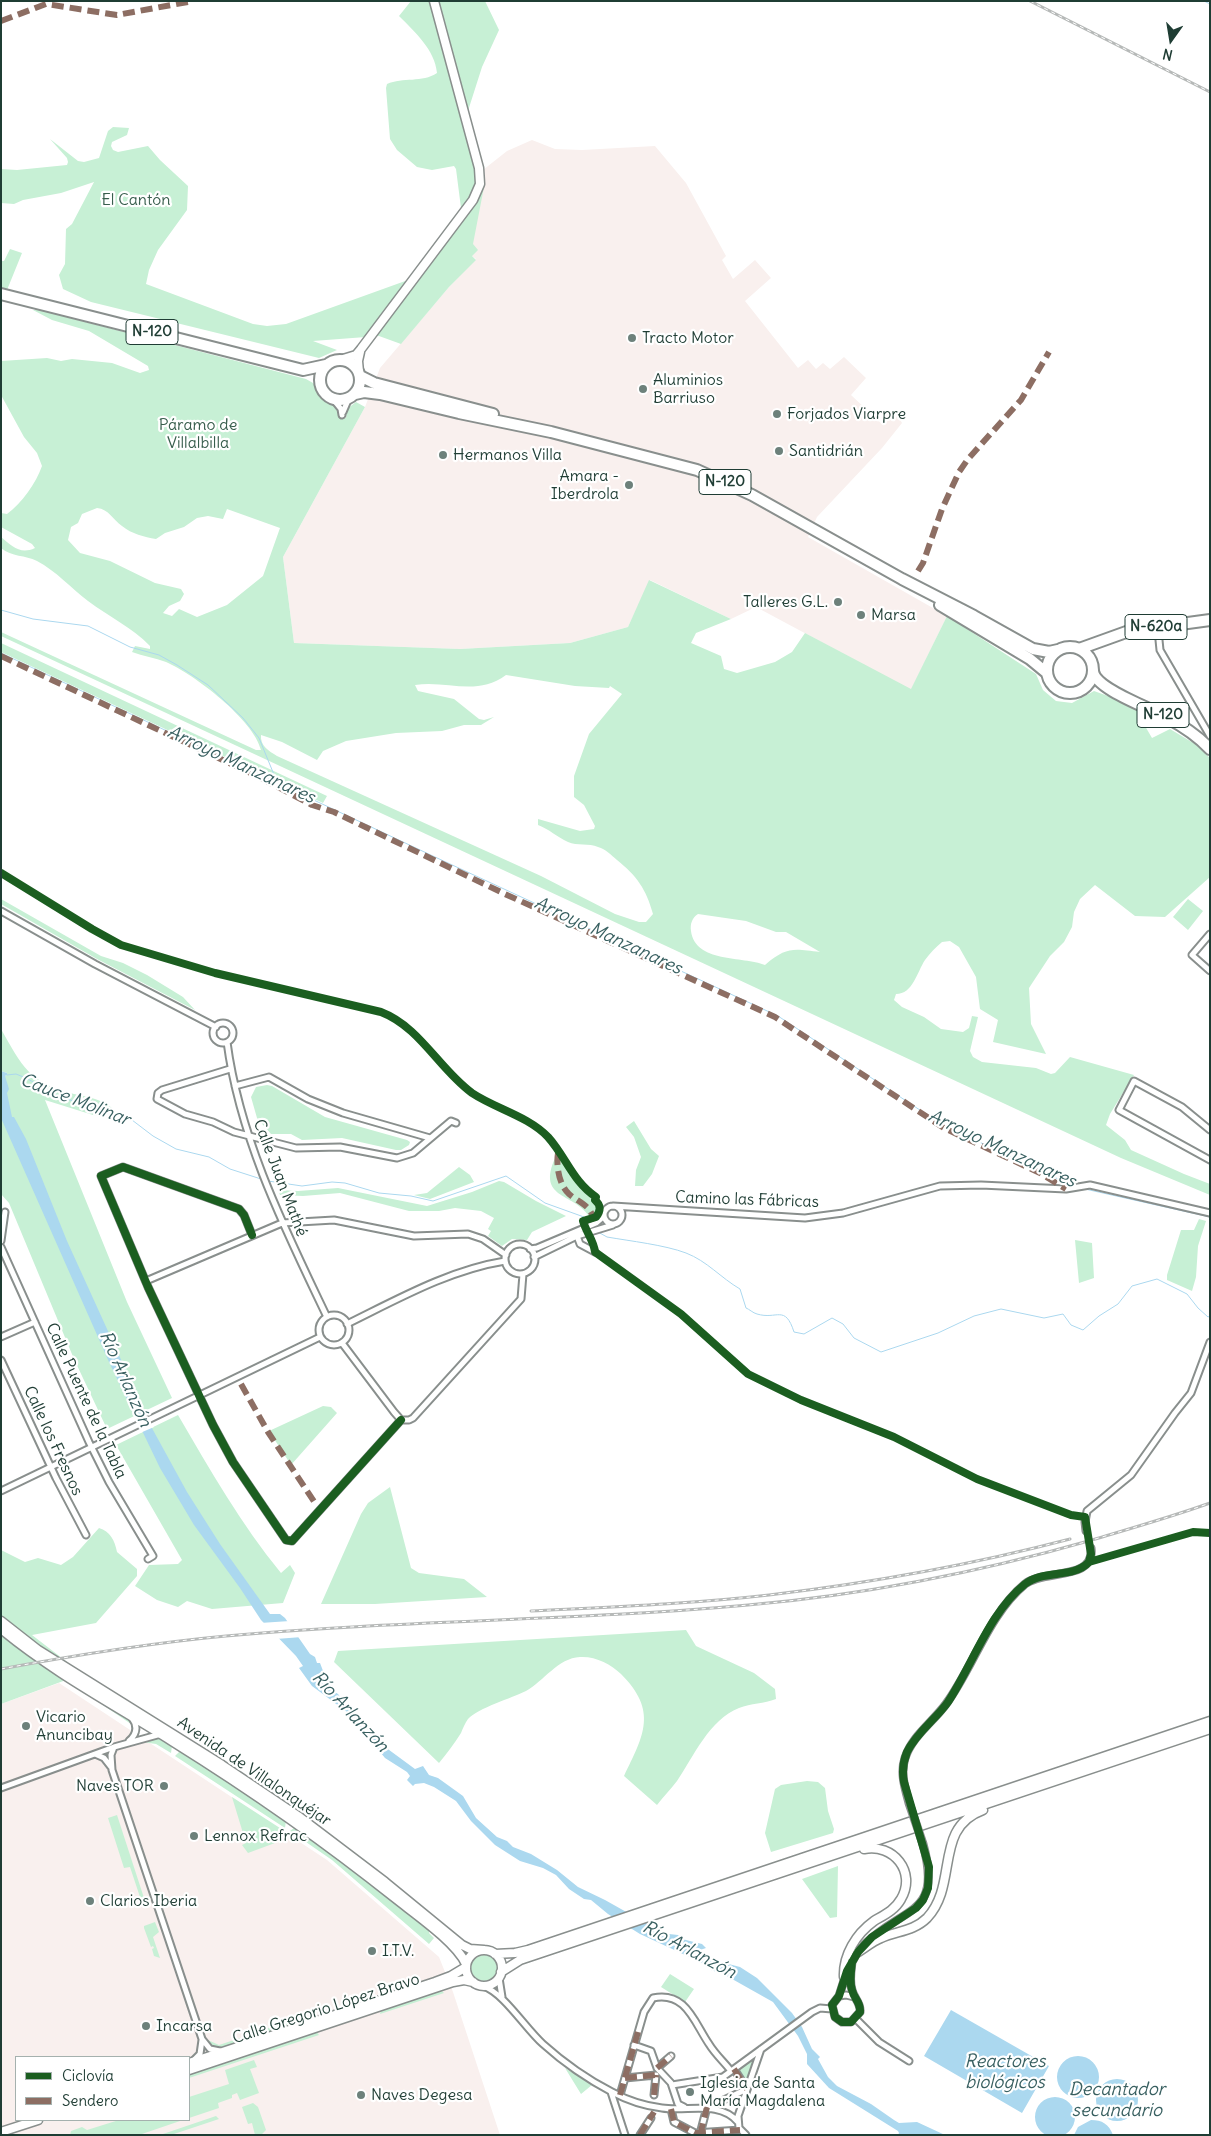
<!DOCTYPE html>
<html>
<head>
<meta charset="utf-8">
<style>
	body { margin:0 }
	#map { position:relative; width:1211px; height:2136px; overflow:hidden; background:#fff; font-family:Delius,sans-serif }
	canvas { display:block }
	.frame { position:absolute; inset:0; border:2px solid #1f3d34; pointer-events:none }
	.legend { position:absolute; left:15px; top:2056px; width:175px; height:65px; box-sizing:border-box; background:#fff; border:1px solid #a5b1ae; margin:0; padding:6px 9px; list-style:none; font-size:15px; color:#1f3d34 }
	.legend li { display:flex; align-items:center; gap:10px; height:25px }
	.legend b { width:25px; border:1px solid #a5b1ae }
	.north { position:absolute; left:1146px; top:15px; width:50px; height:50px; -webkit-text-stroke:4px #fff; paint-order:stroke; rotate:193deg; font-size:14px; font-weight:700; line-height:20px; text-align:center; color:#1f3d34 }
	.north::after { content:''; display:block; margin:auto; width:18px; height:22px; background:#1f3d34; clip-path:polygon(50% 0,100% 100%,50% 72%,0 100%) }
</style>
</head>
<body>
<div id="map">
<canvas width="1211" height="2136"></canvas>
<div class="frame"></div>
<ul class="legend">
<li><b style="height:6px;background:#1b5e20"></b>Ciclovía</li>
<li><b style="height:6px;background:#8d6e63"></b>Sendero</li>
</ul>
<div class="north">N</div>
</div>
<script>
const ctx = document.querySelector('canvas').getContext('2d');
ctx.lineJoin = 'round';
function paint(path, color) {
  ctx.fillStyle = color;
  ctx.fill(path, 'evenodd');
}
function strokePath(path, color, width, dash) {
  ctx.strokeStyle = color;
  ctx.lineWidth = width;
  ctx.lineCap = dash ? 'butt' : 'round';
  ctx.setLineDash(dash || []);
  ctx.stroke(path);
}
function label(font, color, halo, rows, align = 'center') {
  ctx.font = font + ' Delius,sans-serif';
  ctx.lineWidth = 4.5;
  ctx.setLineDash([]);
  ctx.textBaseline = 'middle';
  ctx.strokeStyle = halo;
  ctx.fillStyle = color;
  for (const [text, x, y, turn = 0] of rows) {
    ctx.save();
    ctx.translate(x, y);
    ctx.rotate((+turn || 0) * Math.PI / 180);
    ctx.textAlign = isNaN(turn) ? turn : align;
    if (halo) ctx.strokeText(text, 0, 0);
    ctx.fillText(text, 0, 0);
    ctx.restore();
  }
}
paint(new Path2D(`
	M532,140L555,149L582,150L655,146L686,183L726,256L722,260L733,279L755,260L771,278L745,301L798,368L808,360L816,369L823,363L830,369L844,357L866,378L851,395L883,425L896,412L902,423L882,448L817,517L808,537L947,616L911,690L756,607L731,619L650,580L628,627L570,643L460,649L294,643L283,557L365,407L380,368L449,287L476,259L472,256V244L483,170L507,151Z
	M59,1683L327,1860L439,1957L453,1992L500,2135H1V1704ZM16,2057H189V2120H16Z`), '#f9f0ee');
paint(new Path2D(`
	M411,1H485L499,30L482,67L467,114L474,131L484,187L473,244L478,250L472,256L476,260L449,287L401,344L379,336L313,341L337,350L319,358L91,302L63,289L59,275L65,264L66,229L72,224L94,182L61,193L23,200L14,204L1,203V169L17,170L67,165L68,162L67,158L50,139L78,161L84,162L99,158L108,131L113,127L129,128L127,135L112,142L111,146L113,150L118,152L148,146L160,160L188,186L187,210L158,250L149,270L146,284L253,324L267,326L286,324L408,280L413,277L458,216L461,208L456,169L454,166L432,170L417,167L397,150L390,139L386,88L387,84C403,77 422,83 437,73C435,50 415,32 399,16Z
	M10,249L22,253L7,290L1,289V261H4Z
	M33,310H39L306,379L313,383L323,399L335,406L340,418H346L347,409L356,402L365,407L283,557L294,643L460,649L570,643L628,627L649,580L731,619L696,633L691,643L721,656L724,669L737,673L775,662L792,652L805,633L911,689L947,616L1036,674L1043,690L1056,701L1072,703L1094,691L1108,696L1154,717L1145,726L1152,738L1170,729L1195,744L1210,758V877L1165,917L1135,916L1095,885L1080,899L1074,912L1072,927L1064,942L1050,956L1029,988L1031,1024L1046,1054L993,1042L998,1020L980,1009L976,977L959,947L950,941L942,942C936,947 930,953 925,960C917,972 913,994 896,994L894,1000L902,1007L924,1017L941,1029L963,1032L969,1028L972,1016L978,1017L970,1051L973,1057L982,1062L1036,1068L1051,1074L1055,1073L1070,1057L1134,1075L1110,1114L1106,1125L1125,1140L1131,1150L1184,1174L1210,1184V1195L1121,1158L1,636V632L256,750H261C254,720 194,674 166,662C155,658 143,656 132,652L135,646L150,649V646C132,627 109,617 88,601C71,588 56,571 37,561C25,555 12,557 1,548V537C12,546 20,555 35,548L32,544L1,527V513L7,514C22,503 36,483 42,466L37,453L24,437L1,395V361L47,358L61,361L72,359L112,363L140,373L149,370L148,366L89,331L52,320ZM97,508C109,509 113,520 122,526C132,534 144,537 156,539L165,533L184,527L197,518L208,516L223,519L227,509L280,528L263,576L227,605L197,617L179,609L172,616L163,613L169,606L180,601L184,594L181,589L155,583L110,561L80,553L68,540L71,527L78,523L82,514ZM506,675L575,686L609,688L610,686L622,694L589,734L574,776V797L584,805L595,826L594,829L580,831L538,819V825C549,829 557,837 568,842C577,846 589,843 598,847C606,849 611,855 617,860C637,876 646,889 653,914L646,922H639L615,914L541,876L277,756C269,751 260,746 261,735L282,742L317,760L323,751L346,741L396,733L442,731L464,725H481L494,717L484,720L479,719L454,699L418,691L415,685C448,680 476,697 506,675ZM698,914L746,921L776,932H786L820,952C794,949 787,946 765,965C743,956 695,963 691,931C690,924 692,918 698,914Z
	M1,643L327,796L323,803L1,652Z
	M1,899L101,956L123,963L147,975L183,997L195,1010L97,959L1,904Z
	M1188,899L1203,911L1188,930L1173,917Z
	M1,1029C22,1066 29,1083 74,1094C89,1097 102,1099 113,1109L104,1116L93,1115L45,1100L127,1302L172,1398L107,1429L74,1359L9,1203L1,1194V1086L5,1079V1076L7,1075V1073L1,1071Z
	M267,1085L272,1086L325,1117L407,1140L410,1142L409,1145L401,1150H396L342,1138L302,1140L291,1134H271L257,1118L251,1097L256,1087Z
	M634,1121L651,1149L659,1156L652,1174L643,1186H635L636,1170L641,1157L634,1137L626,1127Z
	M559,1156L574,1180L597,1205C600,1212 595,1216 589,1219V1216C572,1192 537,1199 555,1158Z
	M459,1167L470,1175L474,1182L430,1199L414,1195L427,1193Z
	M499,1181L504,1182L536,1201L566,1216L532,1232L527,1240L512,1239L502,1246L488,1236L491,1231L488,1229L494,1218L481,1211L455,1208L439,1211H409L340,1193L303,1196L280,1195L278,1190L298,1191L338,1188L427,1206L472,1192Z
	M1199,1219L1206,1221L1198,1246L1196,1277L1192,1291L1167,1280V1275L1181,1230H1194Z
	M1075,1240L1092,1243L1094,1278L1079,1283Z
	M323,1406L331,1407L337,1413L291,1465L269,1431Z
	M178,1415C210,1470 241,1524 281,1573L290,1565L295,1573L283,1603L212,1609L187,1601L178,1607L157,1600L135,1586L149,1565L178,1564L182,1560L116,1445Z
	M390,1487L411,1568L419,1573L464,1579L487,1597L375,1604H321L361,1514L368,1503Z
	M99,1528C110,1531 115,1541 117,1552L137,1569V1576L96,1623L32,1635L84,1675L339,1851L129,1718L134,1724L133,1733L129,1738L132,1729L131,1724L66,1680L1,1704V1550L25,1562L38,1558L61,1565L73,1557Z
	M686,1630L696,1646L754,1673L775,1689L776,1699C764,1704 751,1703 739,1708C709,1720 694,1756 677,1781C671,1789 663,1797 657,1805L624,1776C644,1735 658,1711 621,1674C611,1664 595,1656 580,1657C558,1658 544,1681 526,1691C512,1698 478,1708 468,1719C465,1723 463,1728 461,1733C454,1744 447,1753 439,1763L334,1662L338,1651Z
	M160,1737L172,1746L171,1753L156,1744L142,1742L127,1745Z
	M179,1752H186L286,1820L285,1828L175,1756Z
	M807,1781L818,1782L825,1788L828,1811L834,1829L833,1833L771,1852L765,1833L775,1789L781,1785Z
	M232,1797L283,1830L275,1843L248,1853L242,1845L246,1843Z
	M117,1815L144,1898L142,1903L130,1867L124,1868L108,1818Z
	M294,1828H297L378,1888L429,1929V1933L434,1938L429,1944L332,1860L290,1831Z
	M838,1866L837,1917L830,1918L802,1879Z
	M155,1922L159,1932L153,1937L160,1958L154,1956L152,1949L154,1948L153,1946L151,1947L144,1928V1926Z
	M471 1968a13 13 0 1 1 26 0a13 13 0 1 1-26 0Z
	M670,1974L694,1989L685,2002L661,1987Z
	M441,1990L444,1993L380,2014L381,2010Z
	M295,2019L291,2026L258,2036L257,2032Z
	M316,2031L319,2035L189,2078V2073Z
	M252,2034L251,2039C237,2044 218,2055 206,2041L208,2040L219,2045Z
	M752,2058L754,2062L746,2085L737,2070Z
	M254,2060L257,2067L250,2069L259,2093L240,2100L237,2093L232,2095V2098L218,2103L219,2108L189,2118V2097L229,2084L225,2070Z
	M565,2068L592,2085L581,2094Z
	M253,2103L258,2107L266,2130L261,2135H255L252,2123L248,2124L242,2107Z
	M216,2116L219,2119L171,2135H160Z
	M119,2120H183L139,2135H70L71,2131L82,2127L87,2130Z`), '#c7f0d5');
paint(new Path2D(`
	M1,1071L7,1073V1075L5,1076L9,1089L7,1093L12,1117H14L26,1139L67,1241L153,1430L187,1492L220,1544L270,1614H280L285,1618L310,1654L315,1657L317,1663H320L330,1689L338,1694L344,1702L357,1714L381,1744L415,1769L423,1766L429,1775L438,1778L463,1796L476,1818L497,1837L507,1841L513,1847L531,1854L557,1870L578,1887L605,1900L653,1927L669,1934L678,1935L682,1939L702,1944L706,1948L700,1950L710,1959L740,1967L757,1978L792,2013L802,2027L812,2049L820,2057L818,2059L828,2077L837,2086L871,2104L894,2120L899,2123L917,2122L945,2135H898L899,2133L898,2131L829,2088L807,2064V2054L798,2036L773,2002L725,1975L711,1970L713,1968L640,1934L608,1914L591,1900L584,1899L569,1889L556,1875L543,1868L520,1861L495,1845L471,1821L456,1801L434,1787L424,1783L415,1784L413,1786L407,1780L410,1776L407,1772L385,1758L347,1712L312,1686L299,1668L303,1666L296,1656L261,1620L240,1588L194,1525L160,1468L109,1362L1,1118Z
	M951,2010L1049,2066L1022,2113L924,2056Z
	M1057 2077a21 21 0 1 1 42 0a21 21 0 1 1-42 0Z
	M1096 2100a21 21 0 1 1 42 0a21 21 0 1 1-42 0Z
	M1035 2117a20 20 0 1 1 40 0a20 20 0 1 1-40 0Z
	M1091,2120C1102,2120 1109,2124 1113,2135H1074L1078,2127Z`), '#abd8ef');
paint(new Path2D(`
	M146,1411L154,1427L140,1433L133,1418Z
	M290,1621L302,1637L276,1639L260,1623Z`), '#fff');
strokePath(new Path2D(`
	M1204,1L1210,4
	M1,610L33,619L88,626L130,647L159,655L177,665L208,685L243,718L259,738L277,782
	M1,653L435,857L778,1016L941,1124L1073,1186
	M7,1075L16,1074L26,1078L58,1096L132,1120L153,1136L176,1149L209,1157L230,1169L261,1179
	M268,1181L302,1186L332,1182L345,1183L379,1193L411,1196L433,1201L506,1176L545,1203L584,1217L591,1224
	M1085,1189L1210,1217
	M598,1232L607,1237C630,1241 665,1245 686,1253C707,1261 721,1278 740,1289L746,1308C749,1309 753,1313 757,1314C777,1320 785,1304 794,1332L804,1334L832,1318L843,1324L854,1338L881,1352L938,1333L974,1316L1001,1309L1044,1318L1063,1314L1071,1325L1083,1330L1099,1316L1118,1304L1132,1286L1157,1279L1187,1294L1198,1308L1208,1317L1210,1316`), '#abd8ef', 1);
strokePath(new Path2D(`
	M1086,1531L1091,1548`), '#d2d8d6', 5, [5, 2.5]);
const street = new Path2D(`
	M333,399L341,409L342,415
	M343,412L349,398
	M1162,627L1159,640L1160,650L1210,736
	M1,911L95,964L216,1027
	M1210,934L1192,955L1210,971
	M213 1033a10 10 0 1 1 20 0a10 10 0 1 1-20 0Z
	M227,1042C240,1140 285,1229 327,1317
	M230,1069L162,1090L158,1093L157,1099L185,1114L213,1122L234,1132L296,1148L340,1147L397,1158L413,1153L451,1121L456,1123
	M235,1086L269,1077L308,1099L343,1113L430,1138
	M1210,1130L1182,1107L1134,1081L1119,1110L1210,1160
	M604 1215a9 9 0 1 1 18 0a9 9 0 1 1-18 0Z
	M613,1206L805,1218L843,1213L940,1186L981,1185L1066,1189L1090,1185L1210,1213
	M252,1235L244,1215L239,1209L123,1167L101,1176L148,1287L213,1425L233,1462L286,1540L292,1541L401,1420
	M577,1236L580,1244L595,1252
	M1,1241L5,1212
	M505 1259a15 15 0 1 1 30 0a15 15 0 1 1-30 0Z
	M1,1247L89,1442L109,1482L153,1556L148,1559
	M530,1249L537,1248L596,1223L603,1217
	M534,1257L577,1236L613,1225
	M146,1281L282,1223L334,1220L414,1236L468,1234L483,1239L506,1255
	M319 1330a15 15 0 1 1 30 0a15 15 0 1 1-30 0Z
	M347,1324C398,1299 449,1270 505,1261
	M1,1337L35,1322
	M342,1343L394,1412L401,1420H409L413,1418L521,1299L523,1274
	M1,1360L56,1478L86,1535
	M1,1491L320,1337
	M1086,1531L1085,1522L1087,1511L1131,1475L1175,1413L1191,1393L1210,1342
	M129,1741C137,1734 138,1726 132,1718
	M114,1747L111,1755L112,1770L202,2039L210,2049L220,2051
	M95,1754L104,1758L111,1767
	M1,1788L114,1747L161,1734
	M909,1803C905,1788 900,1773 905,1758C912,1736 933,1722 946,1704C974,1666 988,1615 1025,1584C1044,1569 1095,1581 1091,1548
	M864,1945C904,1905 943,1917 923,1844
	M852,1962C851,1971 849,1981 852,1990C854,1999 861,2002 860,2012L851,2022H842L835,2017L832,2005L839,1996L847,1971L858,1951
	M499,1978L502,1997
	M483,1986C504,1993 525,2028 543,2044C563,2062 587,2079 612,2092C627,2100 645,2106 662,2108C687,2112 719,2100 738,2122
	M839,1996L846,1995L854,1997
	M856,2019L879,2042L909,2061
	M634,2045L651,2051L657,2068L671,2083L678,2104L684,2107
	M195,2059L200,2054L202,2040
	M657,2068L671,2056
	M734,2069L747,2089
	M625,2078L656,2075
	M672,2085L723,2077L812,2012L820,2008L832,2009
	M611,2092L625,2135
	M620,2095L644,2012L653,1998C686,1991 694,2022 709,2044C715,2054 724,2062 731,2071
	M654,2095L656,2075
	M709,2107L747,2089
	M671,2109L674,2122L695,2133L740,2130
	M700,2134L707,2107
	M640,2135L651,2118
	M746,2135L739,2128L738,2116L761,2049`);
const secondary = new Path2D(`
	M343,359L356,355L361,349L473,200L480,184L479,168L434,1
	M359,372L358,361L360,352
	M1,1621L38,1650L222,1765L298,1816L385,1882L462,1945L470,1949L484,1950
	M1,1629C54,1673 115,1705 172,1741C249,1789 324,1841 395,1898C415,1914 456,1942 466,1964
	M466 1968a18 18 0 1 1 36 0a18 18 0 1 1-36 0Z
	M858,1952C866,1947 873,1941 881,1938C897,1931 914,1931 927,1918C959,1884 933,1828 983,1810
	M495,1954L515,1953L528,1950L1210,1721
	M501,1972L520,1960L1210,1729
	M844,1977C843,1955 856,1934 874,1921C884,1915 895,1910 901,1899C917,1872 893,1843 864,1849
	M189,2063L435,1982L451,1976L466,1967
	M189,2070L453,1982L464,1980L473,1982
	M1,2132L38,2120`);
const highway = new Path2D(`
	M1,294L303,370L326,365
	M320 380a20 20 0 1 1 40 0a20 20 0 1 1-40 0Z
	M360,376L374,383L493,414
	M355,394L364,392L380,394L459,413L551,432L697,470L752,495L902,579L974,616L1033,649L1049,652L1058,650
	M940,605L1030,659L1047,673
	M1047 670a23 23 0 1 1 46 0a23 23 0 1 1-46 0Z
	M1079,649L1129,631L1210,620
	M1093,671C1095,689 1150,708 1166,717C1181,725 1198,736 1210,749`);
strokePath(street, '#898f8d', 9);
strokePath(secondary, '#898f8d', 11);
strokePath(highway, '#898f8d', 14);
strokePath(street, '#fff', 5);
strokePath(secondary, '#fff', 8);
strokePath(highway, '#fff', 10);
const rail = new Path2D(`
	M1030,1L1210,92
	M531,1611C610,1607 690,1604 769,1595C870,1583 971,1565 1070,1539
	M1,1669C76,1655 151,1643 226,1636C400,1620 575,1621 748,1605C864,1595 980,1572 1092,1540C1132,1528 1171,1517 1210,1503`);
strokePath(rail, '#b6b9b8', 3);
strokePath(rail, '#fff', 1, [4]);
const streetBridge = new Path2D(`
	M909,1803L923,1844`);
strokePath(streetBridge, '#898f8d', 9, []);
strokePath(streetBridge, '#fff', 5);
strokePath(new Path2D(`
	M1,21L46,4L117,15L193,1
	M918,571L923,563L942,509L959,472L968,459L1021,400L1049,352
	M1,656L257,776L312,805L334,812L505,894L775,1017L944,1128L1040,1173L1066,1189
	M558,1153C556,1166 559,1185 569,1194C578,1202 592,1206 593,1219
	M241,1384L268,1432L317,1506
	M657,2068L671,2056
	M734,2069L747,2089
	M625,2078L656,2075
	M620,2095L638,2032
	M654,2095L656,2075
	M671,2109L674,2122L695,2133L740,2130
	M640,2135L654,2112
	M700,2135L707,2107`), '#8d6e63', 6, [12, 6]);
strokePath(new Path2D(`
	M1,873L92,929L121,945L215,973L381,1012C420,1027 439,1069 472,1093C496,1109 528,1116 548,1137C566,1157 573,1182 596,1197L595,1200C601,1205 601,1211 596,1217L583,1221C586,1232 594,1241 595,1252L681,1314L748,1374L801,1400L894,1437L977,1479L1071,1515L1085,1517L1091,1554L1089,1562
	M252,1235L244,1215L239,1209L123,1167L101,1176L148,1287L213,1425L233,1462L286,1540L292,1541L401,1420
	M852,1962C851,1971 849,1981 852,1990C854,1999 861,2002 860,2012L851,2022H842L835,2017L832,2005L839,1996L847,1971L858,1952L872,1937L916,1908L923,1900L928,1888L929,1867L904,1782C902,1772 903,1762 907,1752C917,1732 936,1719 948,1702C973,1664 989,1613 1025,1584C1044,1569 1073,1579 1089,1562L1193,1532L1210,1533`), '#1b5e20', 8);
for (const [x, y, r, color] of [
	[632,338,5,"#6d817b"],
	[643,389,5,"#6d817b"],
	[777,414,5,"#6d817b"],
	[779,451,5,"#6d817b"],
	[443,455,5,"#6d817b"],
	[629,485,5,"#6d817b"],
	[838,602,5,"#6d817b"],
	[861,615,5,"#6d817b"],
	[26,1726,5,"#6d817b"],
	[164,1786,5,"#6d817b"],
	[194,1836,5,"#6d817b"],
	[90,1901,5,"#6d817b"],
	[372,1951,5,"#6d817b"],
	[146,2026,5,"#6d817b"],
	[690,2092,5,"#6d817b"],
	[361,2095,5,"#6d817b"]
]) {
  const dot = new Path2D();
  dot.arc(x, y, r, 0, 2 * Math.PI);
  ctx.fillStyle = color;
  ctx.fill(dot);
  strokePath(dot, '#fff', 2);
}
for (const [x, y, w] of [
	[152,332,52],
	[725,482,52],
	[1156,627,62],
	[1163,715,52]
]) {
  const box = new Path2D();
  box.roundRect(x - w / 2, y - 12.5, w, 25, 4);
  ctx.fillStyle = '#fff';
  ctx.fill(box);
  strokePath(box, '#1f3d34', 1);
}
label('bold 15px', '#1f3d34', null, [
	["N-120",152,332],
	["N-120",725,482],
	["N-620a",1156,627],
	["N-120",1163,715]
]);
label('16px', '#385e4d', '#fff', [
	["El Cantón",136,200],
	["Páramo de",198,425],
	["Villalbilla",198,443]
]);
label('16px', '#1f3d34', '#fff', [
	["Tracto Motor",642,338],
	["Aluminios",653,380],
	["Barriuso",653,398],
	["Forjados Viarpre",787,414],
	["Santidrián",789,451],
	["Hermanos Villa",453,455],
	["Amara -",619,476,"right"],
	["Iberdrola",619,494,"right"],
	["Talleres G.L.",828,602,"right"],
	["Marsa",871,615],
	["Vicario",36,1717],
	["Anuncibay",36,1735],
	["Naves TOR",154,1786,"right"],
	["Lennox Refrac",204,1836],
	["Clarios Iberia",100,1901],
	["I.T.V.",382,1951],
	["Incarsa",156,2026],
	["Iglesia de Santa",700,2083],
	["María Magdalena",700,2101],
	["Naves Degesa",371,2095]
], 'left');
label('16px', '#1f3d34', '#fff', [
	["Calle Juan Mathé",280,1178,69],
	["Camino las Fábricas",747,1200,2],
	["Calle Puente de la Tabla",86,1401,65],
	["Calle los Fresnos",53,1441,65],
	["Avenida de Villalonquéjar",254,1772,34],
	["Calle Gregorio López Bravo",326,2009,-18]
]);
label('italic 18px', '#396061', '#fff', [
	["Arroyo Manzanares",241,765,25],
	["Arroyo Manzanares",608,936,25],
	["Cauce Molinar",75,1100,21],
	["Arroyo Manzanares",1002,1149,25],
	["Río Arlanzón",125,1379,66],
	["Río Arlanzón",350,1712,47],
	["Río Arlanzón",689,1950,28],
	["Reactores",1005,2062],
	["biológicos",1005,2083],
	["Decantador",1117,2090],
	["secundario",1117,2111]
]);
</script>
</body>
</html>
